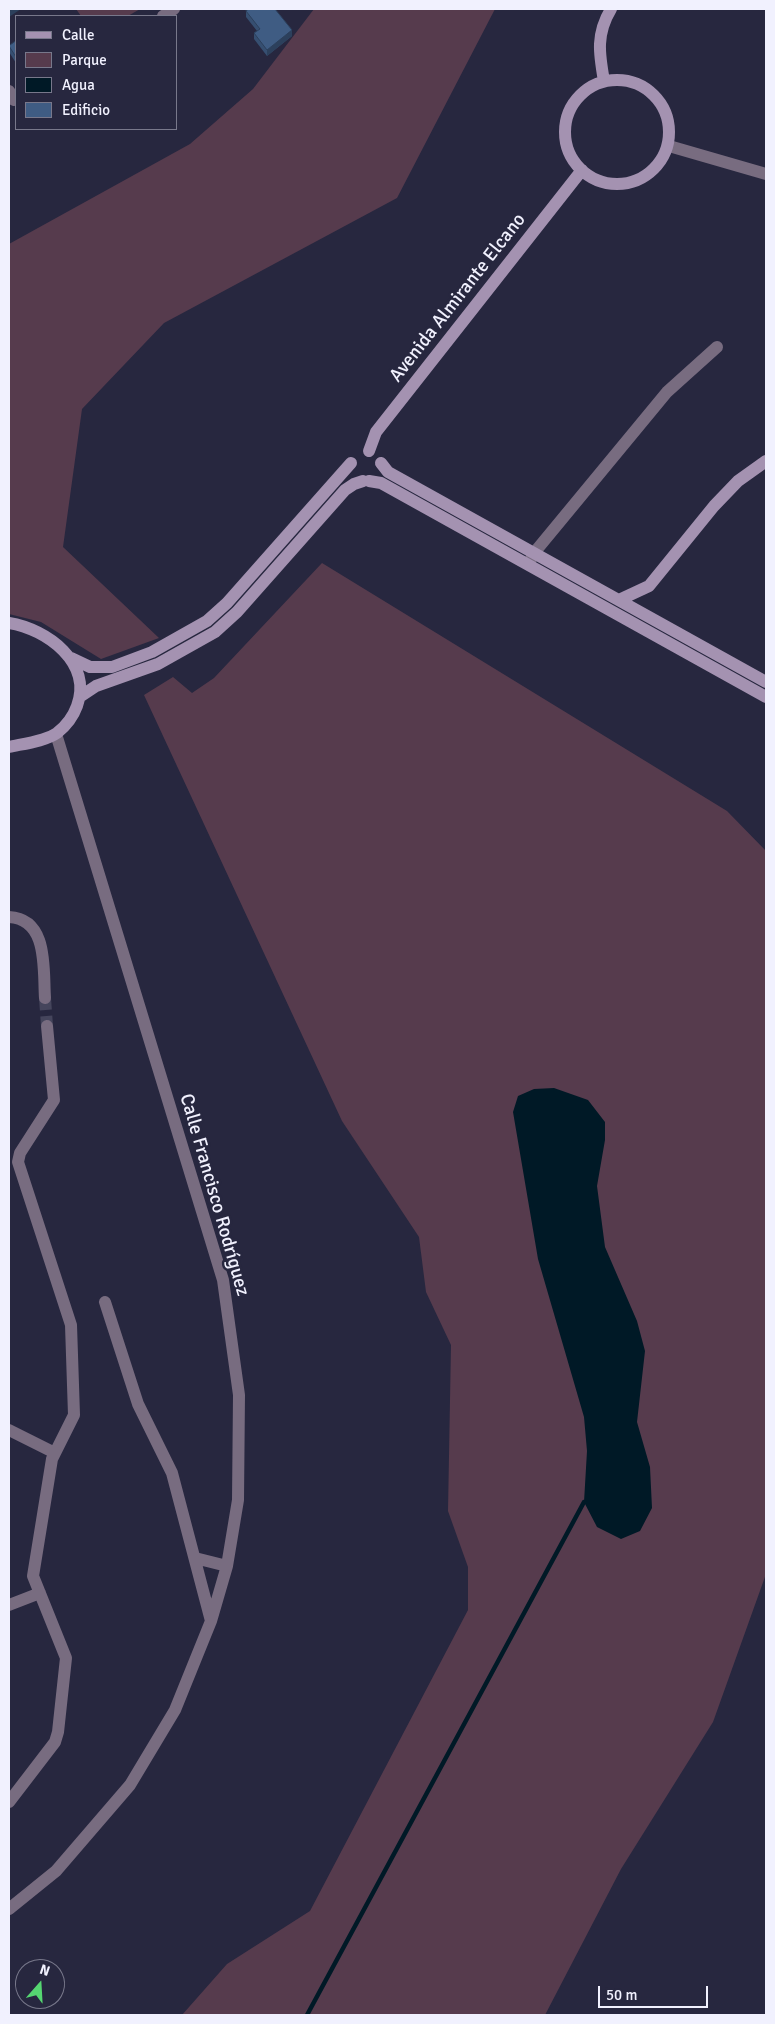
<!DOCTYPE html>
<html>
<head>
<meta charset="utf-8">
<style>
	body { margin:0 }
	#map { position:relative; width:775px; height:2024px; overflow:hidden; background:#27273f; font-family:Signika,sans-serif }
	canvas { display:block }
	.frame { position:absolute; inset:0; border:10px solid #f1f1fe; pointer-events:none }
	.legend { position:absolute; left:15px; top:15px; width:162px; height:115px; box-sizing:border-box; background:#27273f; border:1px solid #78788b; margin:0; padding:6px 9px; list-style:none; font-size:15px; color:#f1f1fe }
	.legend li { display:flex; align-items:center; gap:10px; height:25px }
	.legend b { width:25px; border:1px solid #78788b }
	.north { position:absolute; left:15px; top:1959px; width:50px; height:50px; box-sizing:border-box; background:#27273f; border:1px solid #78788b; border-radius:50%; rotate:19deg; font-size:14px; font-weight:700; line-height:20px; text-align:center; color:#f1f1fe }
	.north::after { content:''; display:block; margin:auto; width:18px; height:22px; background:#55d671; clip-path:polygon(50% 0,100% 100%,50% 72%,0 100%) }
	.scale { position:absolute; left:598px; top:1986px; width:110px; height:22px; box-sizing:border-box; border:2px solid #f1f1fe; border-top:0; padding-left:6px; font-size:15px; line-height:18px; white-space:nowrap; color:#f1f1fe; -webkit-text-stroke:4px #27273f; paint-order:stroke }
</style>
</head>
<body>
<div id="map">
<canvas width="775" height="2024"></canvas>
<div class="frame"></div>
<ul class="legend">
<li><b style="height:6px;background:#a492b1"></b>Calle</li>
<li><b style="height:14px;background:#563b4d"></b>Parque</li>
<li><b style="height:14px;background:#001926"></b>Agua</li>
<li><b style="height:14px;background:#3f5c83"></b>Edificio</li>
</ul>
<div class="north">N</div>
<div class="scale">50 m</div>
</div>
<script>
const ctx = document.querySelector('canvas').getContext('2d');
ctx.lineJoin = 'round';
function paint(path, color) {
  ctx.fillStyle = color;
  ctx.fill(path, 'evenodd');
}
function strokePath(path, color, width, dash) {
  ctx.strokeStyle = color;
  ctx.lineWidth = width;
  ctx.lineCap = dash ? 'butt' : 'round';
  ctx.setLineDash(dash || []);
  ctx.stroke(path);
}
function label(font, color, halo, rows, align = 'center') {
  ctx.font = font + ' Signika,sans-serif';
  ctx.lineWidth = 5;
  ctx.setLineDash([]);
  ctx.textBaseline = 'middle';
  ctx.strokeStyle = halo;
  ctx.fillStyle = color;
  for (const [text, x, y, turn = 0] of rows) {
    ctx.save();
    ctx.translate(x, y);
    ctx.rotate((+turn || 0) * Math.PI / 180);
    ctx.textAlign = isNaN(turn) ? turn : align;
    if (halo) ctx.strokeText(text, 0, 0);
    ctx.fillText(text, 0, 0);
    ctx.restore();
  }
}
paint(new Path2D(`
	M76,9H140L128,16H81Z
	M314,9H495L397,198L164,323L82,409L63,547L159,638L101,659L41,622L9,614V244L190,144L253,89Z
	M322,563L727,811L766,851V1574L713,1722L621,1869L545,2015H182L227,1964L310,1911L468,1610V1567L448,1511L451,1345L426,1292L419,1237L342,1121L144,695L173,677L192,693L214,678Z`), '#563b4d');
paint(new Path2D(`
	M554,1088L588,1100L605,1122V1140L597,1186L605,1247L637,1321L645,1351L637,1422L650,1467L652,1508L640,1531L621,1539L597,1527L584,1502L587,1451L584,1417L538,1259L513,1112L518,1096L534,1089Z`), '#001926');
strokePath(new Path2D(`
	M307,2015L584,1502`), '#001926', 4.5);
strokePath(new Path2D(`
	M45,998L47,1026`), '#45455c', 12, [12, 6]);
strokePath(new Path2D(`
	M163,16L174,9
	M9,91L14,100
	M669,146L766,174
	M529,563L534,553L667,392L717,347
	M9,917C49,919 43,970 45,998
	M105,1302L138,1404L172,1473L211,1621
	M9,1430L55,1453
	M195,1558L227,1566
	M9,1605L40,1593
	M9,1802L55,1742L58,1732L66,1658L33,1576L52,1459L74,1415L71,1325L18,1162L20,1153L54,1100L47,1026
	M9,1909L56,1871L130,1785L175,1710L211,1621L227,1566L238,1500L239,1395L223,1280L56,734`), '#786c80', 12);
strokePath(new Path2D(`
	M565 132a52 52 0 1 1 104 0a52 52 0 1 1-104 0Z
	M604,81C599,53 596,34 611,9
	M369,451L376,432L582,170
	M381,463L388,472L766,682
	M369,481L381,483L766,697
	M619,600L649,586L714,506L738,481L766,461
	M9,623C47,629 93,663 77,706C73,717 66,726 57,733C46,741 22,744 9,747
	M71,658L90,667H112L152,652L207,621L227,603L351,463
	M81,696L96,686L158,664L215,632L237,612L345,490L354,484L363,481`), '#a492b1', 12);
paint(new Path2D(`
	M246,11L292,36L267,56L254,39V33L257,31L246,17Z
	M16,41V63L9,52V46Z`), '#364f71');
paint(new Path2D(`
	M12,9H21L9,17V11Z
	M292,30V36L267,56V50Z`), '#2c405c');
const building = new Path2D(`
	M249,9H275L292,30L267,50L254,33L260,29L246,11Z
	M16,41V57L9,46Z`);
paint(building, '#3f5c83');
strokePath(building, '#2c405c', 1);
label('19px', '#f1f1fe', '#27273f', [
	["Avenida Almirante Elcano",458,298,-52],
	["Calle Francisco Rodríguez",214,1195,74]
]);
</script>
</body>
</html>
